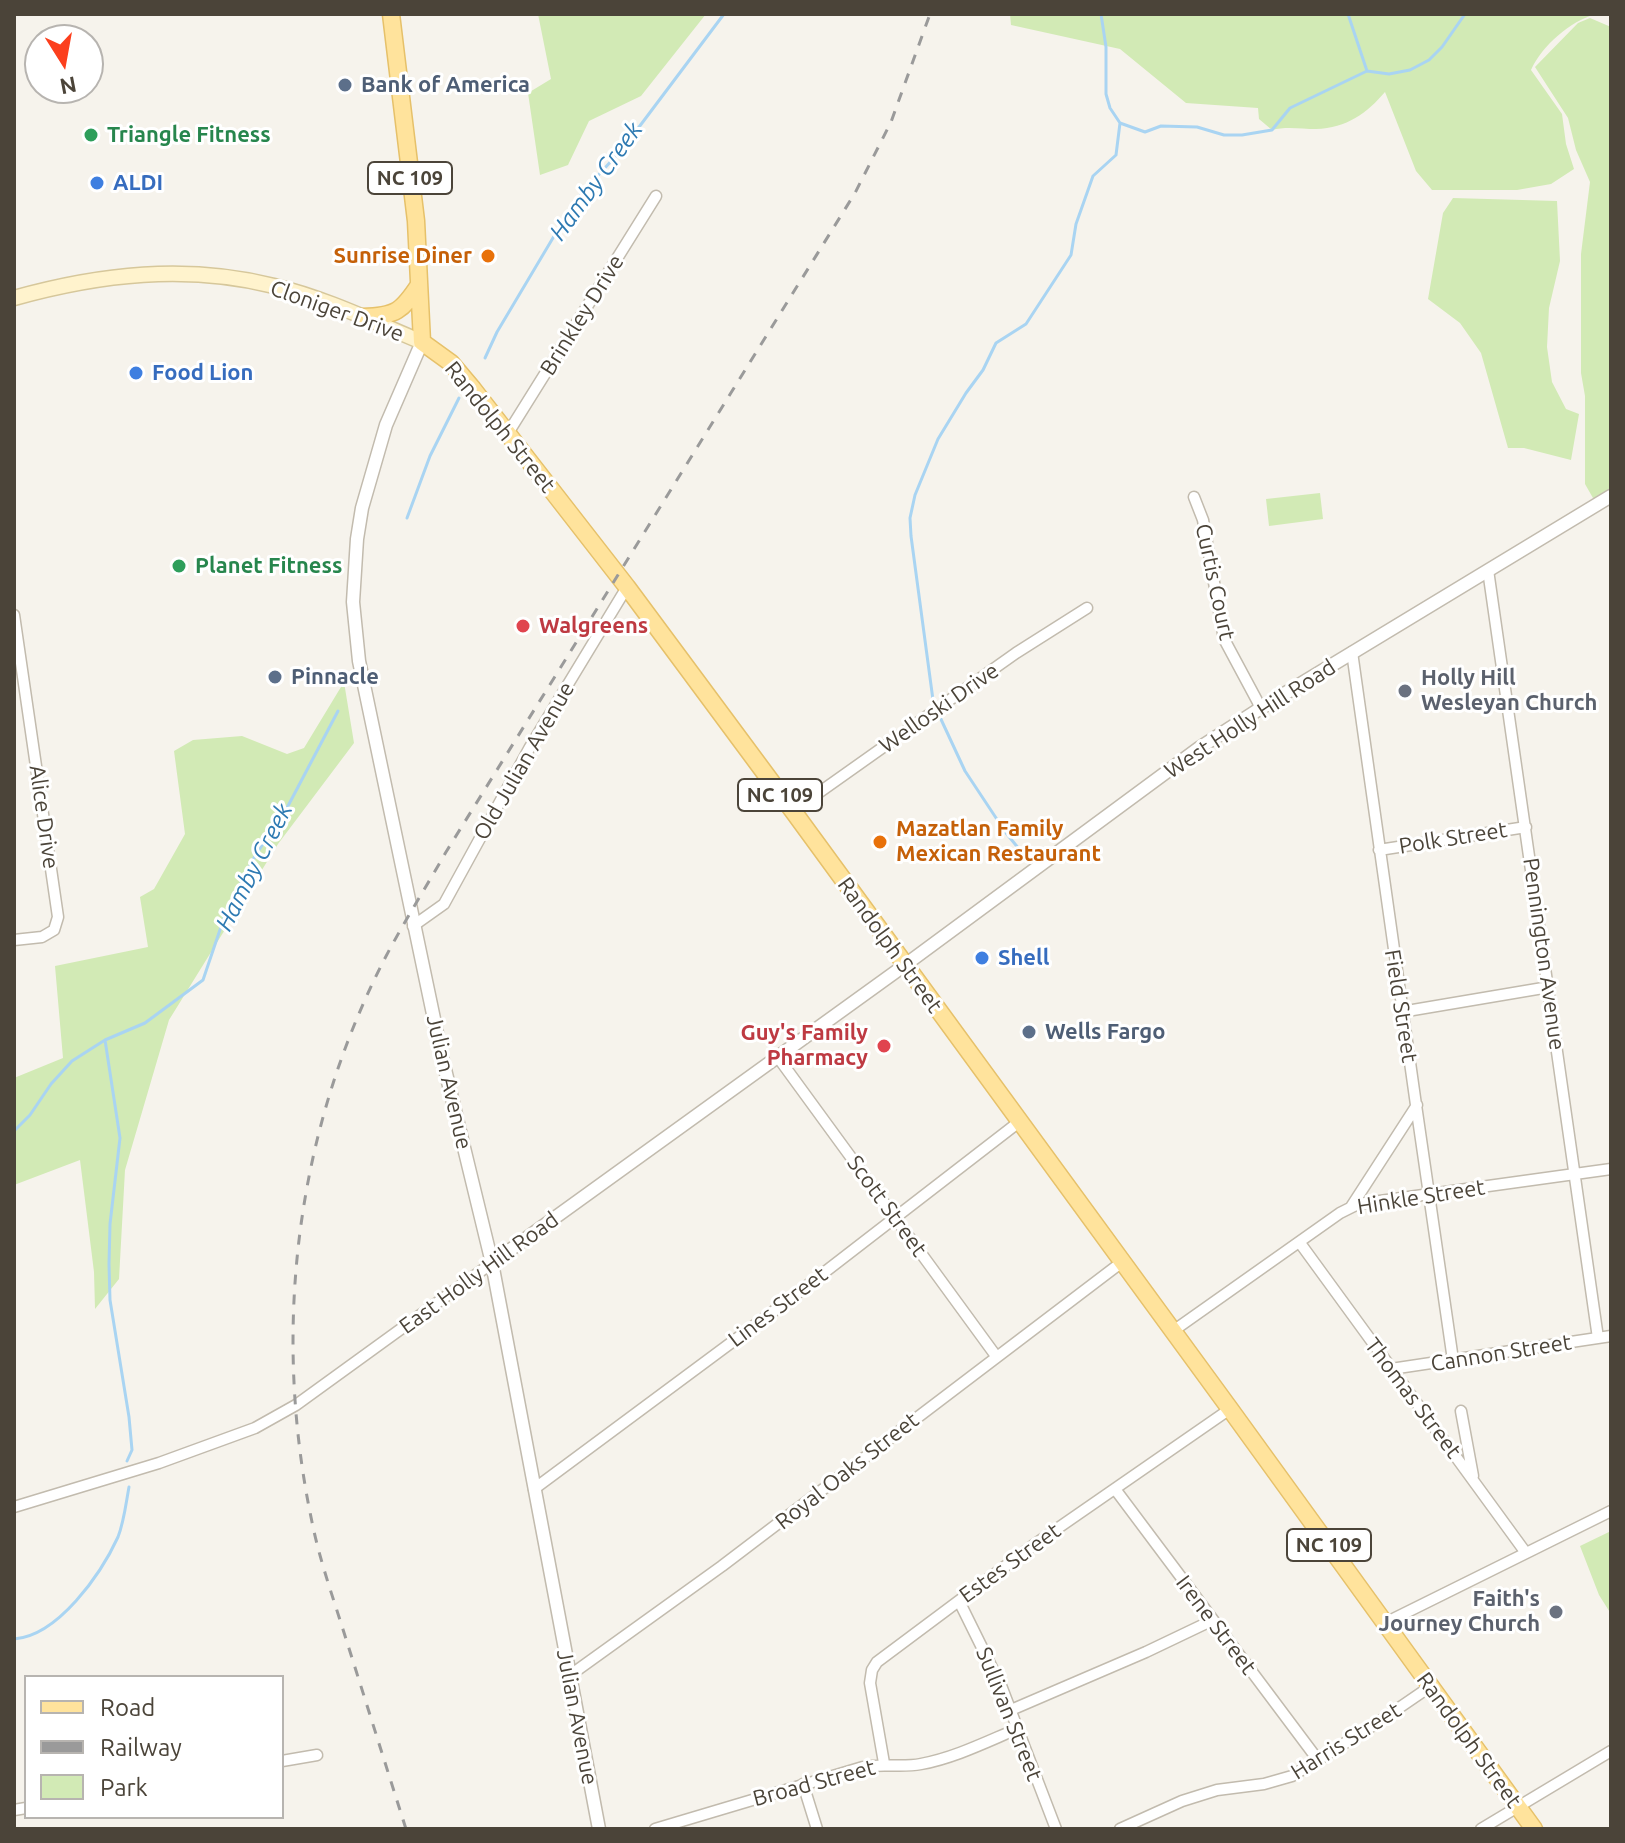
<!DOCTYPE html>
<html>
<head>
<meta charset="utf-8">
<style>
	body { margin:0 }
	#map { position:relative; width:1625px; height:1843px; overflow:hidden; background:#f6f3ec; font-family:Ubuntu,sans-serif }
	canvas { display:block }
	.frame { position:absolute; inset:0; border:16px solid #4b4439; pointer-events:none }
	.legend { position:absolute; left:24px; top:1675px; width:260px; height:144px; box-sizing:border-box; background:#fff; border:2px solid #b7b4b0; margin:0; padding:10px 14px; list-style:none; font-size:24px; color:#4b4439 }
	.legend li { display:flex; align-items:center; gap:16px; height:40px }
	.legend b { width:40px; border:2px solid #b7b4b0 }
	.north { position:absolute; left:24px; top:24px; width:80px; height:80px; box-sizing:border-box; background:#fff; border:2px solid #b7b4b0; border-radius:50%; rotate:169deg; font-size:22px; font-weight:700; line-height:32px; text-align:center; color:#4b4439 }
	.north::after { content:''; display:block; margin:auto; width:28px; height:36px; background:#fc3f1d; clip-path:polygon(50% 0,100% 100%,50% 72%,0 100%) }
</style>
</head>
<body>
<div id="map">
<canvas width="1625" height="1843"></canvas>
<div class="frame"></div>
<ul class="legend">
<li><b style="height:10px;background:#ffe39c"></b>Road</li>
<li><b style="height:10px;background:#9a9a9a"></b>Railway</li>
<li><b style="height:22px;background:#d2eab5"></b>Park</li>
</ul>
<div class="north">N</div>
</div>
<script>
const ctx = document.querySelector('canvas').getContext('2d');
ctx.lineJoin = 'round';
function paint(path, color) {
  ctx.fillStyle = color;
  ctx.fill(path, 'evenodd');
}
function strokePath(path, color, width, dash) {
  ctx.strokeStyle = color;
  ctx.lineWidth = width;
  ctx.lineCap = dash ? 'butt' : 'round';
  ctx.setLineDash(dash || []);
  ctx.stroke(path);
}
function label(font, color, halo, rows, align = 'center') {
  ctx.font = font + ' Ubuntu,sans-serif';
  ctx.lineWidth = 6;
  ctx.setLineDash([]);
  ctx.textBaseline = 'middle';
  ctx.strokeStyle = halo;
  ctx.fillStyle = color;
  for (const [text, x, y, turn = 0] of rows) {
    ctx.save();
    ctx.translate(x, y);
    ctx.rotate((+turn || 0) * Math.PI / 180);
    ctx.textAlign = isNaN(turn) ? turn : align;
    if (halo) ctx.strokeText(text, 0, 0);
    ctx.fillText(text, 0, 0);
    ctx.restore();
  }
}
paint(new Path2D(`
	M538,14H706L641,96L589,121L568,165L540,175L528,93L551,79Z
	M1010,14H1596C1570,21 1542,46 1531,70L1562,114L1566,144L1574,169L1551,184L1517,190H1432L1416,171L1385,92C1367,113 1347,128 1316,129C1302,129 1286,126 1272,130L1259,119L1258,108L1186,103L1120,49L1011,25Z
	M1590,18L1611,27V496L1597,505L1585,484V396L1581,373V254L1590,182L1576,150L1568,118L1535,67L1578,23Z
	M1453,198L1557,201L1560,261L1549,308L1547,347L1552,382L1566,409L1579,414L1571,460L1524,448H1508L1481,353L1460,323L1428,299L1443,213Z
	M1320,493L1323,519L1269,526L1266,499Z
	M344,682L354,743L278,844L169,1020L125,1170L119,1279L95,1309L94,1272L80,1160L14,1185V1078L63,1058L55,966L148,947L140,897L154,889L185,834L174,751L193,740L242,736L287,754L304,748Z
	M1611,1531V1614L1599,1595L1580,1546Z`), '#d2eab5');
strokePath(new Path2D(`
	M1101,14L1106,47V94L1110,108L1120,123L1145,132L1161,126L1197,127L1224,135H1242L1272,130L1290,108L1367,71L1389,74L1410,70L1429,60L1442,47L1465,14
	M1348,14L1367,71
	M485,358L497,332L566,216L582,193L624,147L724,14
	M407,518L430,456L459,398
	M933,700L911,536L910,518L915,495L938,439L966,393L983,370L996,343L1026,324L1071,255L1076,224L1093,176L1116,155L1120,123
	M939,715L965,771L1006,833L1024,855
	M105,1040L120,1138L110,1224L109,1264L110,1300L129,1417L132,1450L127,1461
	M14,1131L30,1115L51,1084L72,1061L105,1040L145,1023L203,980L226,912L255,856L288,806L338,711
	M14,1639C58,1636 101,1574 118,1537C124,1522 126,1503 129,1487`), '#a9d4f2', 3);
const minor = new Path2D(`
	M508,433L656,196
	M1194,497L1203,520L1224,639L1261,708
	M1488,570L1598,1338
	M14,615L58,917L54,930L42,937L14,940
	M1352,652C1384,889 1419,1124 1453,1360
	M793,811L1016,653L1087,608
	M1379,850L1526,827
	M413,926L444,904L530,747L627,587
	M1401,1012L1549,987
	M777,1056L996,1356
	M1351,1207L1417,1105
	M1300,1243L1526,1553
	M1173,1331L1340,1213L1358,1204L1611,1169
	M1391,1369L1611,1336
	M1461,1411L1473,1476
	M534,1489L786,1302L1019,1122
	M1115,1489L1318,1760
	M14,1507L159,1463L255,1428L296,1405L492,1263
	M959,1601L1002,1688L1056,1829
	M1385,1623L1611,1511
	M569,1676L722,1566L1122,1262
	M1011,1710L1146,1652L1213,1620
	M282,1761L317,1755
	M884,1763L870,1683L872,1670L877,1662L1035,1544L1230,1409
	M803,1784L817,1829
	M14,1810L26,1808
	M655,1829L863,1767C883,1763 901,1768 921,1764C954,1758 986,1742 1017,1729
	M1120,1829L1182,1801L1217,1790L1264,1784L1292,1776L1377,1723L1431,1686
	M1481,1829L1611,1751`);
const tertiary = new Path2D(`
	M422,342L386,425L362,508L357,539L353,602L359,661L442,1057L492,1263L599,1829
	M492,1263L905,965L1199,748L1261,708L1611,496`);
const secondary = new Path2D(`
	M14,298C100,274 186,264 274,286C325,298 374,322 422,342`);
const primary = new Path2D(`
	M391,14L416,221L422,342L451,363L473,389L627,587L793,811L1230,1409L1534,1829
	M363,317C396,316 402,311 419,285`);
strokePath(minor, '#c2bbae', 13);
strokePath(tertiary, '#c2bbae', 15);
strokePath(secondary, '#d6c79b', 17);
strokePath(primary, '#e6c16a', 19);
strokePath(minor, '#fff', 10);
strokePath(tertiary, '#fff', 12);
strokePath(secondary, '#fff3cd', 14);
strokePath(primary, '#ffe39c', 16);
strokePath(new Path2D(`
	M406,1829C386,1766 366,1702 346,1639C334,1600 320,1562 312,1522C272,1333 295,1135 383,962C402,925 425,889 446,852L855,193L891,122L930,14`), '#9a9a9a', 3, [10, 10]);
for (const [x, y, r, color] of [
	[345,85,8,"#5c6f8a"],
	[91,135,8,"#2e9e5b"],
	[97,183,8,"#3f7fe0"],
	[488,256,8,"#e8710a"],
	[136,373,8,"#3f7fe0"],
	[179,566,8,"#2e9e5b"],
	[523,626,8,"#e0444e"],
	[275,677,8,"#5c6f8a"],
	[1405,691,8,"#6b7280"],
	[880,842,8,"#e8710a"],
	[982,958,8,"#3f7fe0"],
	[1029,1032,8,"#5c6f8a"],
	[884,1046,8,"#e0444e"],
	[1556,1612,8,"#6b7280"]
]) {
  const dot = new Path2D();
  dot.arc(x, y, r, 0, 2 * Math.PI);
  ctx.fillStyle = color;
  ctx.fill(dot);
  strokePath(dot, '#fff', 3);
}
for (const [x, y, w] of [
	[410,178,84],
	[780,795,84],
	[1329,1545,84]
]) {
  const box = new Path2D();
  box.roundRect(x - w / 2, y - 16, w, 32, 6);
  ctx.fillStyle = '#fff';
  ctx.fill(box);
  strokePath(box, '#4b4439', 2);
}
label('bold 20px', '#4b4439', null, [
	["NC 109",410,178],
	["NC 109",780,795],
	["NC 109",1329,1545]
]);
label('bold 22px', '#4e5e75', '#fff', [
	["Bank of America",361,85],
	["Pinnacle",291,677],
	["Wells Fargo",1045,1032]
], 'left');
label('bold 22px', '#27864d', '#fff', [
	["Triangle Fitness",107,135],
	["Planet Fitness",195,566]
], 'left');
label('bold 22px', '#366cbe', '#fff', [
	["ALDI",113,183],
	["Food Lion",152,373],
	["Shell",998,958]
], 'left');
label('bold 22px', '#c56008', '#fff', [
	["Sunrise Diner",472,256],
	["Mazatlan Family",896,829,"left"],
	["Mexican Restaurant",896,854,"left"]
], 'right');
label('22px', '#4b4439', '#fff', [
	["Cloniger Drive",337,311,20],
	["Brinkley Drive",582,315,-58],
	["Randolph Street",500,427,51],
	["Curtis Court",1215,582,78],
	["Welloski Drive",939,708,-35],
	["West Holly Hill Road",1250,719,-33],
	["Old Julian Avenue",524,761,-60],
	["Alice Drive",44,817,82],
	["Polk Street",1453,838,-9],
	["Randolph Street",890,945,54],
	["Pennington Avenue",1544,954,82],
	["Field Street",1401,1006,81],
	["Julian Avenue",449,1082,77],
	["Hinkle Street",1421,1197,-9],
	["Scott Street",887,1206,54],
	["East Holly Hill Road",479,1273,-36],
	["Lines Street",778,1307,-37],
	["Cannon Street",1501,1353,-9],
	["Thomas Street",1413,1398,53],
	["Royal Oaks Street",847,1471,-38],
	["Estes Street",1010,1563,-36],
	["Irene Street",1216,1625,53],
	["Sullivan Street",1009,1714,68],
	["Julian Avenue",577,1717,79],
	["Randolph Street",1469,1740,54],
	["Harris Street",1346,1741,-32],
	["Broad Street",814,1783,-15]
]);
label('bold 22px', '#be3a42', '#fff', [
	["Walgreens",539,626],
	["Guy's Family",868,1033,"right"],
	["Pharmacy",868,1058,"right"]
], 'left');
label('bold 22px', '#5b616d', '#fff', [
	["Holly Hill",1421,678],
	["Wesleyan Church",1421,703],
	["Faith's",1540,1599,"right"],
	["Journey Church",1540,1624,"right"]
], 'left');
label('italic 24px', '#2e7ab2', '#fff', [
	["Hamby Creek",596,181,-54],
	["Hamby Creek",254,867,-63]
]);
</script>
</body>
</html>
